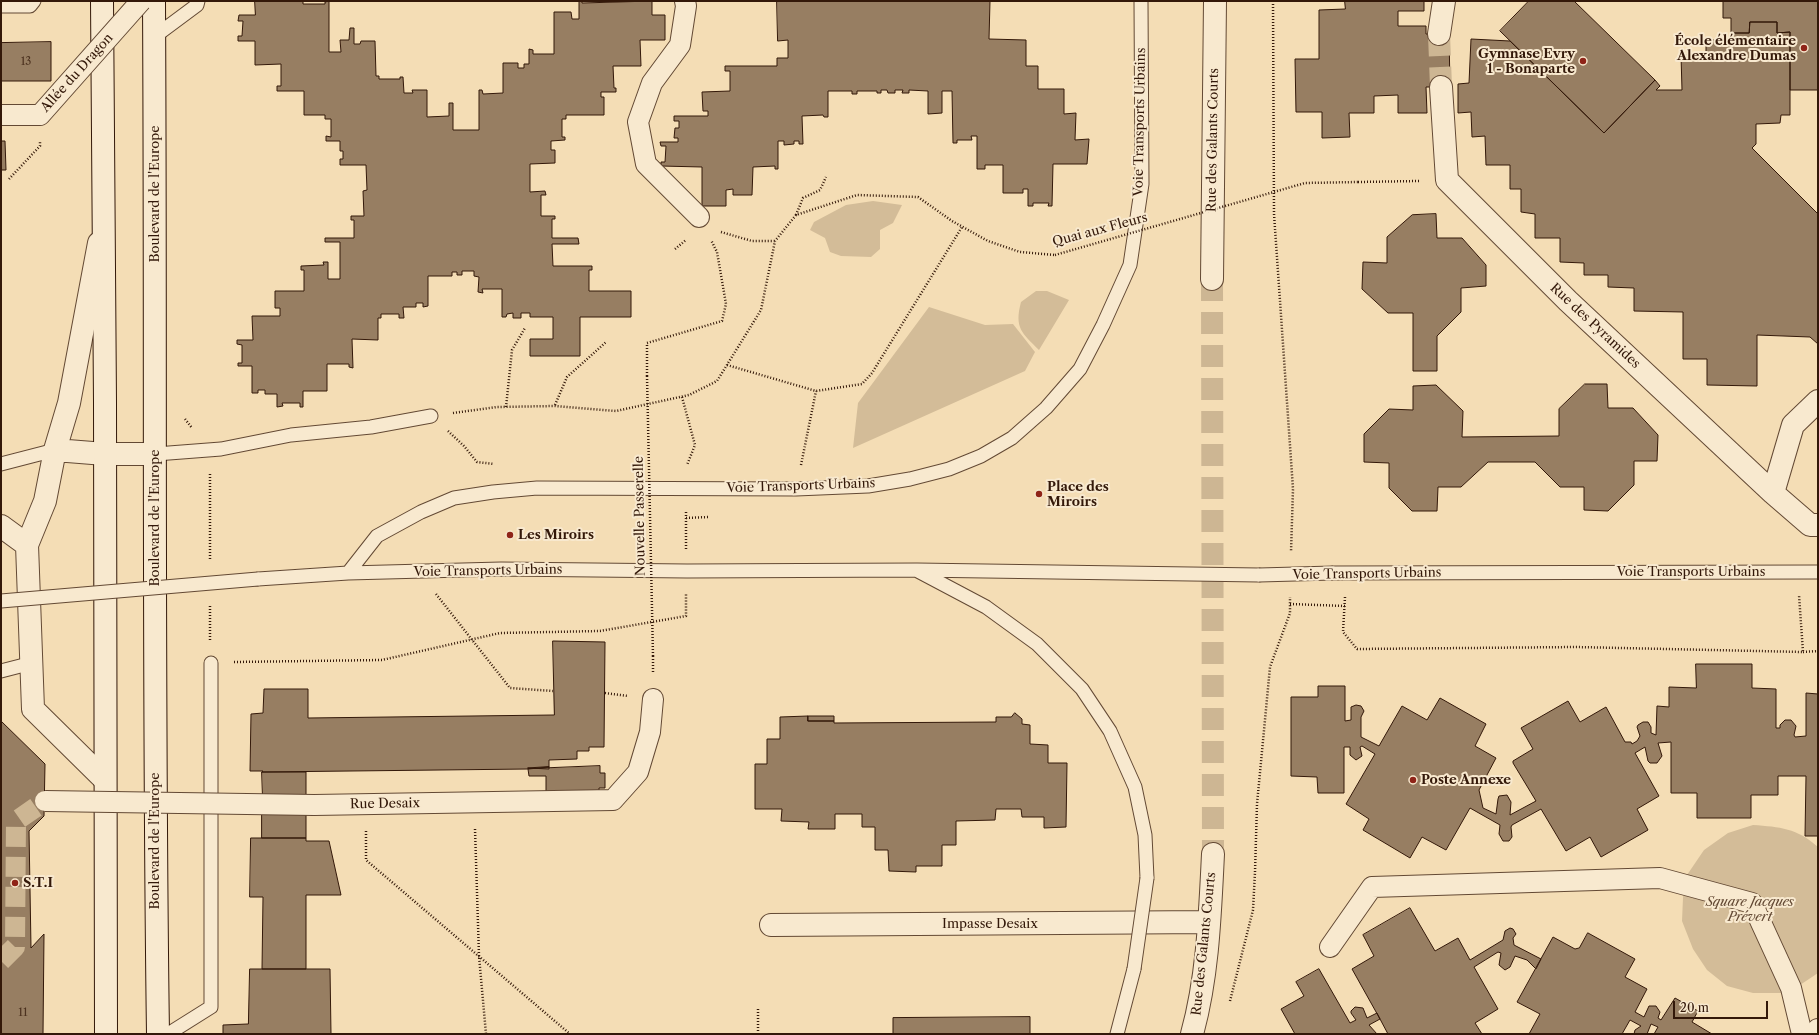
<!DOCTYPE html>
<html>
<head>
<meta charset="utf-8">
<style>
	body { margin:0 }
	#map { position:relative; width:1819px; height:1035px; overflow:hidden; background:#f4ddb5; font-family:"Libre Caslon Text",serif }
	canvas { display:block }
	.frame { position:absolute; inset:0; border:2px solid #331809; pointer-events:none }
	.scale { position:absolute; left:1673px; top:1001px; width:95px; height:18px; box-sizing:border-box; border:2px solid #331809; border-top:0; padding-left:5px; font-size:12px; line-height:14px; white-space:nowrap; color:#331809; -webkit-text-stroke:3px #f8e9cf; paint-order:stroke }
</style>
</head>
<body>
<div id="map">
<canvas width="1819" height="1035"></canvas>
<div class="frame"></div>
<div class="scale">20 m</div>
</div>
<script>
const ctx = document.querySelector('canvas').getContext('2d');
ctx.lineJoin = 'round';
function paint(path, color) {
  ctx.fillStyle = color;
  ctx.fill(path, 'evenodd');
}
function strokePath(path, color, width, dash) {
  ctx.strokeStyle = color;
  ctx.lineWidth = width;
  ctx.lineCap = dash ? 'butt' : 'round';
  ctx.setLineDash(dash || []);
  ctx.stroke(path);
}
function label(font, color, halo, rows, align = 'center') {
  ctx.font = font + ' "Libre Caslon Text",serif';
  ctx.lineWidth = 4;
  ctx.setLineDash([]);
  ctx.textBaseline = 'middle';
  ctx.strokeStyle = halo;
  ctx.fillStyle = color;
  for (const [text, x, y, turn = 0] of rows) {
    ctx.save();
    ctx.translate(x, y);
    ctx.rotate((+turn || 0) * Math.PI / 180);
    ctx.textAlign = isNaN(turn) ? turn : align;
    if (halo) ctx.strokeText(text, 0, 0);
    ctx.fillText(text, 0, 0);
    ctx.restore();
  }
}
paint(new Path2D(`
	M873,201L902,205L893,223L880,230V249L871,257L841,256L830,252L825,238L810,230L814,222L846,205Z
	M1036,291H1047L1069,300L1039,350C1022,333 1014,328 1021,302Z
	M929,307L985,325L1013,324L1035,352L1025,371L853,448L858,403Z
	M1753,825C1780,827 1797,828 1818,847V973L1788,993H1753L1727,986L1707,970L1693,949L1682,921L1683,898L1687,875L1704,850L1728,833Z`), '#d3bc98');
const building = new Path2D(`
	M255,1H303V4H325V2L329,1V52H341L340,40H349L350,28H354V44H360L361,41H375L376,76H379V79H400V77H403L404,93H413L412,90H427V117L449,116V103H453V130H479V90H482L483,94L503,93V63H518V68H524V64H529V49L533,50V54H554V12H571L572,19H579V1H582V3L652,1V15H665V40H640L641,66H613L614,88H616V92H601V97H604V115H566V119H562V137H565V140L551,141V150H555V163L530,164V192L545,191L546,195H541V216H555V219H552V238H578L579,244H552L553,266H592V270H589V291H631V317H580V356H530V339H553V317H530V313H521V318H513V313L507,314L506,317H502V289H482L483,293L478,292L479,277L474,276V271H462V275H457V272H452V276H428V306L423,307V303H416V307H403L404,318H399V314H381V318H378V340L352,339L353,368L349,367V364H327V391H303V407H300V403H282L283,406L277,407V394H265V390H258V393H252V366H238V363H242V345L237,344V340H253L252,316H280V308H275V291H304V270H301V266L324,265L323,262H328V279H340V242H325V238H354V220H351V216H364L363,191L367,190L366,165H340V159H343V151H340V141H326V136L331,137V119H325V115H304V91H277V86H281V64L255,65V41H238V36H242L243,21H238L239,15H255Z
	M777,1H990L989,39L1026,40V66H1038V89H1064V114L1076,113L1075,140L1089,139L1087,164H1053L1052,206H1048L1049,203H1033V206H1028V189H1023V193H1003V165H985V169H977V136H971L972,140H957V143H953L952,91H942V113L928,114V91L909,90V93H902L903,90H895V93H888L887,90H881V93H877V91H857V94H852V91H828V117H824L823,115L802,116L803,144H799V141H794V144L784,145V141H778V169H775V166L753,167L752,195H733V189L726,190V206H702V167L661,166V162H665L666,146H661L660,142H678V138H674L675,128H679V121H674V116H708V111H703L702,92L730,91V71H725V66H777V58H788V40L778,41Z
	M1345,1H1424V11H1398V26H1426V34H1449L1450,87H1426L1427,113H1398V95L1374,96V113H1349L1350,137L1322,138V112H1296L1295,59H1319V10L1345,9Z
	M1529,1H1574L1655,80L1604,133L1500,31Z
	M1718,1H1818V90H1790V32L1777,33V22H1750L1749,33H1731V18H1723V1Z
	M1750,22H1777V33L1790,32V115H1781L1780,123L1756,124V144L1752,148L1818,214V344L1810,337L1757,335V386L1707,385V359H1683V312L1634,311V288L1608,287V275H1584V263L1560,262V238H1535V214L1521,212V189H1510V165H1486L1485,136L1472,137L1471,112L1458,113V84L1469,83L1471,39L1510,41L1604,133L1655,80L1660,86L1656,90H1682L1681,55H1706V40H1732L1731,33H1749Z
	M51,42V81H1V43Z
	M1,141H5L6,170H1Z
	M1436,214L1437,238H1462L1486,265V286L1461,288V312L1437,336V371H1413V313H1388L1362,289L1363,262L1387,263V237L1412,215Z
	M1585,384H1607L1608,408H1633L1658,435L1657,461H1634V485L1608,511L1584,510V487H1560L1535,462H1488L1461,487H1438L1437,511H1412L1389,488V463L1364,462V434L1389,409L1413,410V386L1436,385L1463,411L1462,437L1559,436V409Z
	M553,641L605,642L604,747H589V751H577V759L549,760V767L528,769L262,772L263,771H250L251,714L263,713L264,689H308V718L554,715Z
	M1696,664H1752V688L1776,689V728H1780V725L1785,720H1791L1796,726L1794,735L1795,737L1806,736V693L1818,694V836H1805L1806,776H1778V795H1751V818H1697V793H1671V742L1658,743L1662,756L1657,763H1650L1648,761L1645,747L1635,753L1659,796L1637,809L1648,830L1601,857L1590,837L1566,851L1541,809L1512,825L1511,827L1512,837L1509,841H1503L1499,834L1500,825L1470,808L1446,850L1422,837L1410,858L1363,830L1369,819L1346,804L1375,754L1362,746L1360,747L1362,756L1356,760L1350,755V747H1344V793H1318L1317,777L1291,776V697H1318V686H1345V721L1351,720V707L1356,705L1361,706L1364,711L1361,717V737L1379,746L1402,706L1427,720L1440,698L1486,724L1475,746L1496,758L1479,790L1483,808L1496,814L1498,799L1499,796L1507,795L1511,802L1510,815L1536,801L1513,763V761L1533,749L1521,728L1568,701L1580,722L1606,707L1625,742H1631L1632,744L1637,741L1640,736L1637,727L1638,725L1643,722H1648L1651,727V733L1656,735L1657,706L1669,707V687L1696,688Z
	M1015,713L1022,719V724L1030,725V744L1048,745V763H1067L1066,827L1044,828V817H1022L1021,809H996L995,820L956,821V845H942V866H916V872L889,871L888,850H875V827H862V814H835V829H808L809,822L781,821L782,809H755V764H767V739H780V717L808,716V721H834V723L996,722V717H1011Z
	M808,716H834V721H808Z
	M1,721L45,764L44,816L29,831L31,948L44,934L43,1034H1Z
	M600,766V773H605V788H599V792H546V776H529L528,769Z
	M549,767V769L528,768Z
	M262,772H306V798L263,799Z
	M262,813H306V838H262Z
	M251,838H306V841H329L341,895H306V969H262L263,897H250Z
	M1410,908L1435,951L1458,938L1470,960L1503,940L1505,931L1510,928L1513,929L1516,934L1513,938L1514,945L1541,959L1536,969L1527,960L1515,956L1510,967L1505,970L1499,965L1501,953L1498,952L1474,967L1498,1009L1475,1023L1482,1034H1388L1380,1019L1352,969L1374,956L1363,935Z
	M1588,933L1635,959L1625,977L1647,989L1635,1012L1644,1017L1649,1006H1656L1660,1012L1658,1018L1661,1020L1675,998L1698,1011L1692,1022L1712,1034H1654L1658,1027L1651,1024L1647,1034H1634L1635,1030L1641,1026L1630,1020L1622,1034H1529L1540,1014L1517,1002L1553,937L1575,949L1579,948Z
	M250,969H330L331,1034H223V1025L248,1024Z
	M1319,969L1350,1023L1356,1020L1351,1013V1011L1355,1007L1363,1008L1367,1018L1377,1013L1380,1019L1369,1025L1377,1034H1295L1281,1009L1304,996L1296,982Z
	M1030,1017V1034H893V1018Z`);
paint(building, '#977e62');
strokePath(building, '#331809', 1);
strokePath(new Path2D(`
	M1,961L15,947L16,821L45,801`), '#cdb693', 20, [20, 10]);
strokePath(new Path2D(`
	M1439,34L1441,87
	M1212,279L1213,854`), '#cdb693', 22, [22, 11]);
const service = new Path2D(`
	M1,6H30L34,1
	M154,37L197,5L198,1
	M156,454L221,449L291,435L371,427L431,416
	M1,464L55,450
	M918,571L986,607L1037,644L1082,689L1110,731L1135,787L1145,835L1147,878
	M348,573L377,536L421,512L454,498L493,492L537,488L796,489L868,486L910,479L949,469L981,456L1012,438L1046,408L1080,369L1103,325L1130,265L1142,184L1141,1
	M1333,573L1818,572
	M258,579L348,573L501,569L687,571L917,570L1259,575
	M1,671L32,663
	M168,1034L211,1007V663
	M1117,1034L1134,969`);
const pedestrian = new Path2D(`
	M685,1L686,6L680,45L652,83L638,122L646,164L699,217
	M314,805L613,800L638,772L650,732L653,699
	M1330,947L1372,887L1660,878L1752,903L1791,988L1802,1034`);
const minor = new Path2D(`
	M1439,34L1444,1
	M1441,87L1447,180L1568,301L1773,493L1810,525H1818
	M1212,279L1215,1
	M55,450L105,454H156
	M1773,493L1793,425L1818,401
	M1,526L27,545L33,709L105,780
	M27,545L45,501L55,450L69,403L99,243
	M771,925L1209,922
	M1192,1034C1208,976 1210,914 1213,854
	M1814,1034L1818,1030`);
const secondary = new Path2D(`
	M102,1L105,403L106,1034
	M154,1C156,345 153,690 158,1034`);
strokePath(service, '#634934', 15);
strokePath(pedestrian, '#634934', 22);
strokePath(minor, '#634934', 24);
strokePath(secondary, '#331809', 24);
strokePath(new Path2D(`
	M1273,1L1274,214L1293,489L1291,552
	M9,179L40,146V142
	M1358,182L1419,181
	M796,215L803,198L820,190L826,177
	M721,232L752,241H775
	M675,249L686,240
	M727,365L816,391L862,384L872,373L962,227
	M647,376V343L722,321L726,304L717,252L711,240
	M682,397L695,445L687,465
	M555,405L567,377L606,342
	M506,407L512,350L525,328
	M453,413L497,407L555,406L616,411L689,395L717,381L761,310L775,241L796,215L857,195L918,197L952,221L988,241L1020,252L1055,255
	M185,419L192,428
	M448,431L464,446L477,462L494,464
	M801,465L816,391
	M686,512V549
	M686,518L708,517
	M210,559V472
	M436,594L510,688L553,691
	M1345,597L1343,632L1357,649L1576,647L1803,652L1799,595
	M1290,604L1345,606
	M210,606V641
	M1803,652L1818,651
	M653,656V674
	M234,662L382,660L500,633L600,631L686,616V594
	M605,693L628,696
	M475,829L479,956L486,1034
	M366,831V860L570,1034
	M1230,1001L1253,910L1255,872L1257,804L1270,667L1290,613V597
	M758,1034V1009`), '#331809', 2.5, [1, 2]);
strokePath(service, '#f8e9cf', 13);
strokePath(pedestrian, '#f8e9cf', 20);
strokePath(minor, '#f8e9cf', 22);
strokePath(secondary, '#f8e9cf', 22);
const serviceBridge = new Path2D(`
	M1259,575L1333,573
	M1,601L258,579
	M1134,969L1147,878`);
const pedestrianBridge = new Path2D(`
	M1,115H40L141,1
	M45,801L314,805`);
strokePath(serviceBridge, '#634934', 15, []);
strokePath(pedestrianBridge, '#634934', 22, []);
strokePath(new Path2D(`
	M1055,255L1305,183L1358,182
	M647,376L653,656`), '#331809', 2.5, [1, 2]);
strokePath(serviceBridge, '#f8e9cf', 13);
strokePath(pedestrianBridge, '#f8e9cf', 20);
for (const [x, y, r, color] of [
	[1804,48,4,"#8f2418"],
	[1583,61,4,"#8f2418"],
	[1039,494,4,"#8f2418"],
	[510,535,4,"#8f2418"],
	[1413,780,4,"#8f2418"],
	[15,883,4,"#8f2418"]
]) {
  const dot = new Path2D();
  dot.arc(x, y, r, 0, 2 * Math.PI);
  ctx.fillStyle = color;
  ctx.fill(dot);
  strokePath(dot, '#f8e9cf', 1.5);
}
label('11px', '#4c321f', null, [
	["13",26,62],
	["11",23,1013]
]);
label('bold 13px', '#331809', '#f8e9cf', [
	["École élémentaire",1796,41,"right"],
	["Alexandre Dumas",1796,56,"right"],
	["Gymnase Evry",1575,54,"right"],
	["1 - Bonaparte",1575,69,"right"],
	["Place des",1047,487],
	["Miroirs",1047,502],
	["Les Miroirs",518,535],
	["Poste Annexe",1421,780],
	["S.T.I",23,883]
], 'left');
label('13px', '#331809', '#f8e9cf', [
	["Allée du Dragon",77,73,-48],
	["Voie Transports Urbains",1140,122,-89],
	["Rue des Galants Courts",1213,140,-89],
	["Boulevard de l'Europe",155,194,-90],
	["Quai aux Fleurs",1100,230,-15],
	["Rue des Pyramides",1595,326,43],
	["Voie Transports Urbains",801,486,-2],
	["Nouvelle Passerelle",640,516,-91],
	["Boulevard de l'Europe",155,518,-90],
	["Voie Transports Urbains",488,571,-1],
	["Voie Transports Urbains",1691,572],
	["Voie Transports Urbains",1367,574,-1],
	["Rue Desaix",385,804,-1],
	["Boulevard de l'Europe",155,841,-90],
	["Impasse Desaix",990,924],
	["Rue des Galants Courts",1204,944,-84]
]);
label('italic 13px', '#634934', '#f8e9cf', [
	["Square Jacques",1750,902],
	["Prévert",1750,917]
]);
</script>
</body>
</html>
